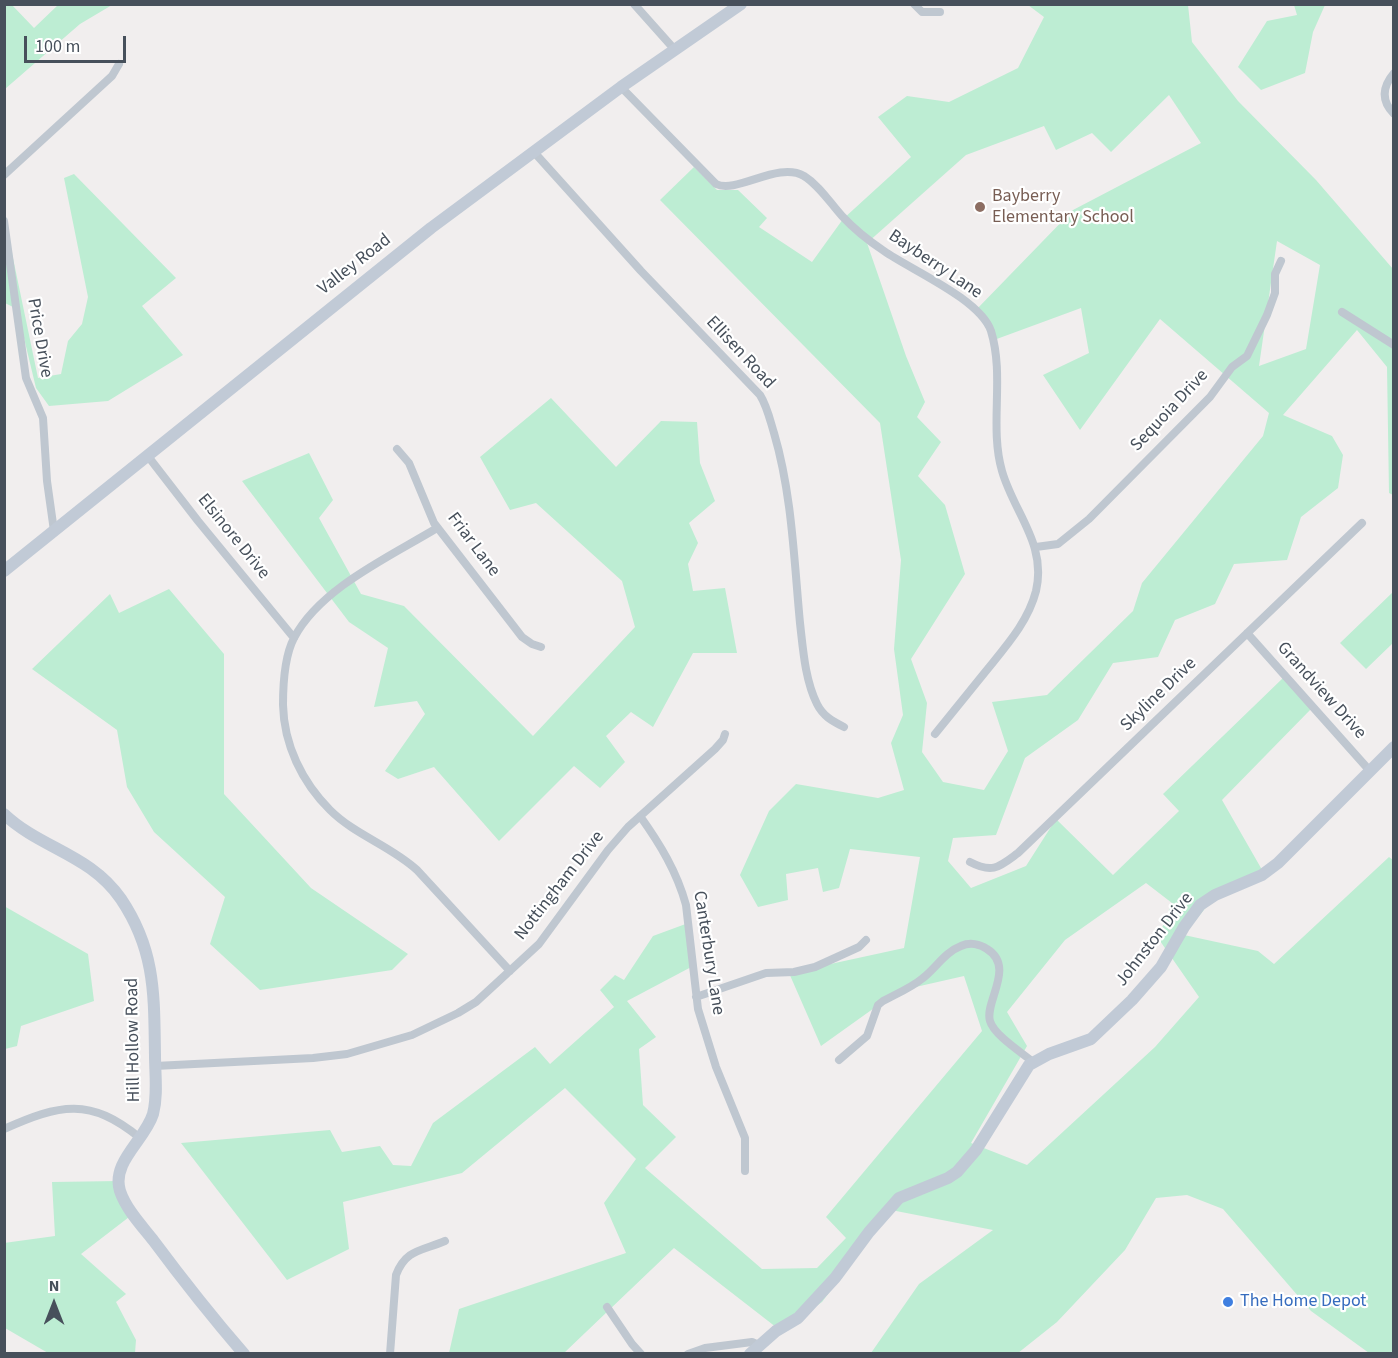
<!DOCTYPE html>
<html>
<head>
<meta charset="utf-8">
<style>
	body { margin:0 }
	#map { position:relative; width:1398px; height:1358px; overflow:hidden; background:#f1eeee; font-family:"Source Sans 3",sans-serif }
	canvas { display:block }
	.frame { position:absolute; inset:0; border:6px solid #47505b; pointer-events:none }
	.north { position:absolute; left:24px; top:1274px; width:60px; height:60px; -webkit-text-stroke:4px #fff; paint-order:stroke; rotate:0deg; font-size:16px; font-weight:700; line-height:24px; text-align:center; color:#47505b }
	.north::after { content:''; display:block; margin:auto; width:21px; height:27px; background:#47505b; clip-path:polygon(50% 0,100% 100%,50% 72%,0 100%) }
	.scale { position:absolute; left:24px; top:36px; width:102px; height:27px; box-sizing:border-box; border:3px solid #47505b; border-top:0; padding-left:8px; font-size:18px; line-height:21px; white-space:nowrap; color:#47505b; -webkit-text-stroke:4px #fff; paint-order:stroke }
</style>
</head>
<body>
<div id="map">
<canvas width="1398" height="1358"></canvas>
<div class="frame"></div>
<div class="north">N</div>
<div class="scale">100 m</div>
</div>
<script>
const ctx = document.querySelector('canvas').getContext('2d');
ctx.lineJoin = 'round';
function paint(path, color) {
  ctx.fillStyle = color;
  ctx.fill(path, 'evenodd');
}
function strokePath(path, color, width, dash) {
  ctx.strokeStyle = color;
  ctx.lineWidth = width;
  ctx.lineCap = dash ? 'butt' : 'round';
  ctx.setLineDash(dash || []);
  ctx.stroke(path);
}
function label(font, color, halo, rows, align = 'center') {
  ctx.font = font + ' "Source Sans 3",sans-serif';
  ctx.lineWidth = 4.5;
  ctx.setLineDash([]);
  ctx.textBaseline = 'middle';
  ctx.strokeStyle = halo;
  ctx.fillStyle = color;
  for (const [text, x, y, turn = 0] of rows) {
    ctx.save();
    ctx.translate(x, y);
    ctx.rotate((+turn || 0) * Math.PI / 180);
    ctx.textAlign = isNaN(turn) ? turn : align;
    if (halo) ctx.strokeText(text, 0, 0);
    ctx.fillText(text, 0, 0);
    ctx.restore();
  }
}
paint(new Path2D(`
	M5,4L12,5L34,28L58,5H112L80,24L5,89Z
	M1028,5H1188L1192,42L1238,101L1316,180L1393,269V495L1389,493L1387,367L1357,330L1283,415L1332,436L1343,455L1338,488L1301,517L1287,560L1234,564L1215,604L1175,620L1158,657L1113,663L1078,720L1025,758L996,835L953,838L948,861L971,888L1026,866L1056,819L1113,875L1179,811L1163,794L1283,678L1311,709L1222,800L1265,875L1211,901L1184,935L1258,951L1274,964L1389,857L1393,860V1353H1369L1311,1311L1223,1209L1187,1195L1156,1198L1125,1250L1057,1322L1018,1353H871L919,1284L993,1230L891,1210L822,1302L781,1331L674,1248L564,1353H449L459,1309L626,1253L604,1203L636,1159L565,1088L462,1173L343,1202L349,1249L287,1280L181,1143L330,1130L342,1152L380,1146L393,1165L411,1166L433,1123L535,1047L550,1064L614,1007L600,990L615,975L624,980L653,936L691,922L695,965L627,1001L656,1037L639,1049L643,1105L676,1137L645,1168L762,1269L817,1268L846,1238L826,1217L982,1031L964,976L898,991L821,1046L789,973L904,948L920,857L850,849L839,888L823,892L818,868L786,874L788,900L758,907L740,875L769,811L796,784L878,798L904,790L891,743L903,715L894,649L901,560L880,423L660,200L694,167L717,190H738L767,218L759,227L812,262L843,219L911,157L878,117L907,96L949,102L1018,68L1044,17ZM1169,95L1201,143L1073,210L975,311L994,340L1081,308L1089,353L1043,375L1080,430L1160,319L1269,413L1263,436L1142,583L1133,611L1047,695L992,702L1008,751L984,790L943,782L922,752L927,703L911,659L965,574L945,505L918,476L941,442L917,417L925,402L906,356L867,243L966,155L1044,126L1056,150L1092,133L1111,152ZM1277,241L1320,265L1306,349L1259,366ZM1146,883L1172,903L1158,938L1199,997L1155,1047L1027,1165L971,1143L1027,1046L1007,1012L1065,940Z
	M1294,5H1325L1313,32L1305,73L1261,90L1238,67L1267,21L1297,15Z
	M74,174L176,278L142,306L183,355L108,401L49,406L36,388L17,309L5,303L4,215L38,378L61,374L68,341L82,324L88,297L64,178Z
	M551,398L616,467L661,421L697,422L700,463L715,501L689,523L698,543L688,564L693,591L725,588L737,653H693L653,727L631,712L606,736L625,762L600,788L574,766L499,841L434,767L398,779L385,771L425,714L417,701L374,707L388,648L349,622L242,481L309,453L333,500L319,518L361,594L404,606L533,736L635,627L622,581L536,503L510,510L480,457Z
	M169,589L224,654V794L311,888L408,954L392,970L260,990L210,944L225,897L154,832L127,787L117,730L32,669L110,594L119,613Z
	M1393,592V643L1366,669L1340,643Z
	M4,906L88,954L94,1001L21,1026L17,1046L5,1049Z
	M119,1181L133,1214L81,1254L126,1294L116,1302L136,1340L135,1353H48L5,1328L4,1243L55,1236L52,1182Z`), '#bdedd3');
strokePath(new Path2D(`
	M634,4L675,50
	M914,4L922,12H940
	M1394,73C1382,87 1381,101 1394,114
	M621,87L716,184C737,194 778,161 804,176C820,186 830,203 842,216C854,229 869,241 884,251C911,270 980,299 991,331C1005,377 989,426 1002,471C1014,513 1047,544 1036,591C1028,622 1006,646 986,671C969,692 952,713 935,734
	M533,151L641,271L760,395C767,406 770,420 774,433C792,494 794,560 800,623C803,649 805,680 817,704C823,716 832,721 844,727
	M4,175L112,76L119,64
	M4,221L26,378L43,418L47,481L54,531
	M1342,312L1394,345
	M397,449L409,463L434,523L522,637L532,644L541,647
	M147,455L198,521L294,638
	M437,528C391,556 320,588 294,638C284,657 283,684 283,705C284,745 302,782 330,810C355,835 391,846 417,870L510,971
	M1036,547L1058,544L1089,519L1210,397L1232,367L1247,356L1267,315L1275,293V274L1281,261
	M1247,633L1370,771
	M640,816C660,844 677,872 686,905L698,1009L716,1067L745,1138V1171
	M970,862C993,874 999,867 1018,853L1362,523
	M696,997L766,973L794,972L815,967L859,947L866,940
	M839,1060L867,1036L878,1005L883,1001C896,994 911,988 923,978C936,968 945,952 961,946C970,942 980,944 987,949C1016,967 984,1002 990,1021C994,1035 1021,1052 1033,1062
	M155,1066L313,1058L347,1054L412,1035L458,1013L476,1002L539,944L608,850L628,827L715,749L723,740L725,734
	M4,1129C60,1104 90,1097 140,1138
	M607,1307L632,1344L641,1354
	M390,1354L396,1275C406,1249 422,1251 445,1241
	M688,1354L705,1348L752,1342L759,1345`), '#bfc7d0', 8);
strokePath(new Path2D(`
	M4,571L431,228L621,87L741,4
	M4,814C41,849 90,854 121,899C156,951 154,996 155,1055C155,1075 158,1095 153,1114C145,1140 111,1162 120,1191C126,1209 142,1226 153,1240C182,1279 212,1317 244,1354
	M750,1354L776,1331L798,1318L835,1278L869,1232L899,1198L948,1178L957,1172L976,1150L1029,1065L1049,1054L1091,1039L1132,1000L1161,967L1184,927L1200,905L1215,895L1262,875L1278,863L1394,747`), '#c1cad6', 12);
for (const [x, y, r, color] of [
	[980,207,6,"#8d6e63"],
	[1228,1302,6,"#3f7fe0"]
]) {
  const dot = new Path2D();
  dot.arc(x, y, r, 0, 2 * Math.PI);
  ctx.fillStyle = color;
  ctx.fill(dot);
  strokePath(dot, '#fff', 2);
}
label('18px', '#785e54', '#fff', [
	["Bayberry",992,197],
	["Elementary School",992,218]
], 'left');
label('18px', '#47505b', '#fff', [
	["Valley Road",355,265,-38],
	["Bayberry Lane",935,265,34],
	["Price Drive",39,338,80],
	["Ellisen Road",740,353,47],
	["Sequoia Drive",1170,411,-47],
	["Elsinore Drive",233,537,51],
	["Friar Lane",473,545,53],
	["Grandview Drive",1321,691,48],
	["Skyline Drive",1159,695,-44],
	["Nottingham Drive",560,886,-52],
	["Johnston Drive",1155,940,-52],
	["Canterbury Lane",708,953,81],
	["Hill Hollow Road",134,1040,-91]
]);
label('18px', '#366cbe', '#fff', [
	["The Home Depot",1240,1302]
], 'left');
</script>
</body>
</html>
